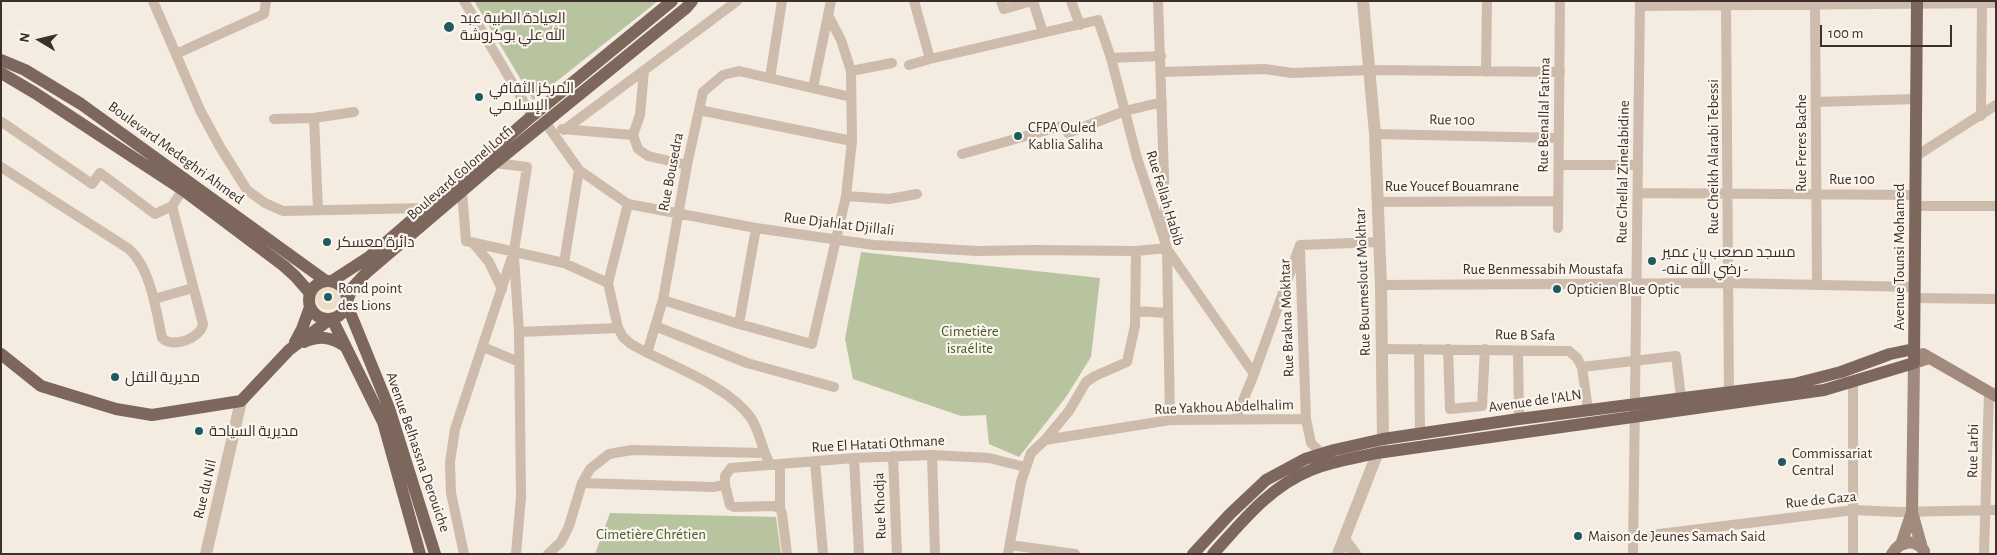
<!DOCTYPE html>
<html>
<head>
<meta charset="utf-8">
<style>
	body { margin:0 }
	#map { position:relative; width:1997px; height:555px; overflow:hidden; background:#f4ebe1; font-family:"Alegreya Sans",sans-serif }
	canvas { display:block }
	.frame { position:absolute; inset:0; border:2px solid #3b302b; pointer-events:none }
	.north { position:absolute; left:15px; top:15px; width:50px; height:50px; -webkit-text-stroke:4px #fbf5ee; paint-order:stroke; rotate:279deg; font-size:14px; font-weight:700; line-height:20px; text-align:center; color:#3b302b }
	.north::after { content:''; display:block; margin:auto; width:18px; height:22px; background:#3b302b; clip-path:polygon(50% 0,100% 100%,50% 72%,0 100%) }
	.scale { position:absolute; left:1820px; top:25px; width:132px; height:22px; box-sizing:border-box; border:2px solid #3b302b; border-top:0; padding-left:6px; font-size:15px; line-height:18px; white-space:nowrap; color:#3b302b; -webkit-text-stroke:4px #fbf5ee; paint-order:stroke }
</style>
</head>
<body>
<div id="map">
<canvas width="1997" height="555"></canvas>
<div class="frame"></div>
<div class="north">N</div>
<div class="scale">100 m</div>
</div>
<script>
const ctx = document.querySelector('canvas').getContext('2d');
ctx.lineJoin = 'round';
function paint(path, color) {
  ctx.fillStyle = color;
  ctx.fill(path, 'evenodd');
}
function strokePath(path, color, width, dash) {
  ctx.strokeStyle = color;
  ctx.lineWidth = width;
  ctx.lineCap = dash ? 'butt' : 'round';
  ctx.setLineDash(dash || []);
  ctx.stroke(path);
}
function label(font, color, halo, rows, align = 'center') {
  ctx.font = font + ' "Alegreya Sans",Cairo,sans-serif';
  ctx.lineWidth = 4.5;
  ctx.setLineDash([]);
  ctx.textBaseline = 'middle';
  ctx.strokeStyle = halo;
  ctx.fillStyle = color;
  for (const [text, x, y, turn = 0] of rows) {
    ctx.save();
    ctx.translate(x, y);
    ctx.rotate((+turn || 0) * Math.PI / 180);
    ctx.textAlign = isNaN(turn) ? turn : align;
    if (halo) ctx.strokeText(text, 0, 0);
    ctx.fillText(text, 0, 0);
    ctx.restore();
  }
}
paint(new Path2D(`
	M474,1H658L533,100Z
	M861,252L1100,278L1091,357L1066,397L1019,457L989,444L986,415L961,416L853,379L845,339Z
	M610,513L776,517L781,554H595Z`), '#b8c4a0');
paint(new Path2D(`
	M316 298a12 12 0 1 1 24 0a12 12 0 1 1-24 0Z`), '#ecdcc8');
strokePath(new Path2D(`
	M153,1L200,110L220,147L247,190L265,203L283,211L425,208
	M464,1L532,116
	M914,1L930,59
	M1001,1L1004,9L1032,1
	M1033,1L1043,33
	M1071,1L1080,25
	M1158,1L1166,235
	M1726,1L1729,400
	M1815,1L1817,284
	M1640,6L1996,3
	M176,54L264,14L266,1
	M1111,58L1161,56
	M909,65L930,59L1098,20L1111,58L1137,158L1167,248L1170,420
	M851,71L892,63
	M1161,72L1265,69L1292,73L1370,70L1560,72
	M1486,72L1487,1
	M770,78L782,1
	M813,88L831,1
	M1816,102L1916,99
	M699,110L852,141
	M1981,116L1982,1
	M314,118L318,209
	M274,119L314,118L354,112
	M2,122L92,184L100,173L155,214L172,206L186,185
	M545,122L579,170L628,204L756,228L874,245L978,251L1034,250L1136,251L1167,248
	M562,129L633,135L638,149L648,156L687,165
	M564,130L737,1
	M1375,134L1559,138
	M633,135L640,115L644,70
	M962,154L1065,125L1068,133L1125,111L1162,102
	M1916,156L1996,105
	M1559,165H1638
	M1,167L129,249C151,269 156,310 162,338C173,349 201,338 203,324L172,206
	M462,192L466,241L564,263L608,283
	M1638,193L1916,195
	M846,196L889,199L917,194
	M1377,202L1558,201
	M628,204L608,283L618,328L623,337L631,344C667,365 727,384 751,418C760,432 762,450 770,464
	M1916,206H1996
	M1558,228L1560,1
	M474,244L489,262L502,289
	M1167,249L1254,374L1300,245L1379,242
	M1300,251L1306,419
	M514,257L519,332L521,497L516,554
	M564,263L579,170
	M1381,285L1729,283L1915,287
	M1915,298L1996,299
	M154,299L193,288
	M663,300L739,324L812,344L846,196L852,141L851,71L841,40L828,15
	M1135,311L1168,313
	M739,324L756,228
	M655,326L747,363L834,387
	M519,332L618,328
	M483,347L519,362
	M1382,349L1569,351L1577,358L1582,367L1676,356L1681,397
	M1419,349L1420,435
	M1448,349L1450,409L1482,406L1485,349
	M1518,351L1519,419
	M647,353L663,300L687,165L703,92L723,75L739,71L851,97
	M1582,367L1588,410
	M1235,420L1254,374
	M1045,440L1170,420L1306,419L1311,443L1322,454
	M932,455L935,554
	M893,456L897,554
	M854,458L859,554
	M815,462L823,554
	M582,483L713,487L725,485V476L731,468L854,458L932,455L989,458L1025,467
	M725,485L730,505L734,507L773,506L780,508L782,514L787,554
	M780,508V464
	M1651,535L1854,510L1898,512L1996,510
	M1010,545L1075,554
	M464,554L451,493L450,462L455,429L514,251L527,167L495,163
	M548,554L561,542L569,526L582,483L590,469L609,454L632,450L764,453
	M1008,554L1021,482L1031,453L1045,440L1069,411L1086,382L1095,376L1127,362L1135,326L1136,251
	M1633,554L1640,1
	M1853,554V382
	M1984,554L1989,392`), '#cdbbac', 10);
strokePath(new Path2D(`
	M1344,539L1355,554
	M206,554L241,401
	M1338,554L1383,439L1381,285L1375,134L1363,1`), '#cdbbac', 12);
strokePath(new Path2D(`
	M1923,354L1996,396
	M1901,545L1912,512
	M1922,548L1912,512L1914,363L1929,358
	M1892,554C1899,541 1916,538 1924,551`), '#a18a7d', 12);
strokePath(new Path2D(`
	M1,60L25,70L81,104L326,281
	M1,73L35,93L183,190L284,266L295,276L310,293
	M309 300a19 19 0 1 1 38 0a19 19 0 1 1-38 0Z
	M332,281L369,257L532,116L672,1
	M348,299L352,288L366,273L495,163L686,8L692,1
	M347,305L389,408L435,554
	M332,319L383,422L420,554
	M295,342L302,329L310,307
	M304,342C320,335 332,337 346,347
	M1,354L41,386L116,409L152,415L241,401L289,350L329,320
	M1193,554L1230,514L1266,480L1305,459L1334,450L1383,439L1519,419L1794,384L1841,372L1890,354L1914,349
	M1213,554C1242,522 1269,487 1311,470C1332,461 1355,458 1377,453L1824,390L1914,363L1917,1`), '#7d675c', 12);
for (const [x, y, r, color] of [
	[449,27,6,"#1f5a5e"],
	[479,97,5,"#1f5a5e"],
	[1018,136,5,"#1f5a5e"],
	[327,242,5,"#1f5a5e"],
	[1652,261,5,"#1f5a5e"],
	[1557,289,5,"#1f5a5e"],
	[328,297,5,"#1f5a5e"],
	[115,377,5,"#1f5a5e"],
	[199,431,5,"#1f5a5e"],
	[1782,462,5,"#1f5a5e"],
	[1578,536,5,"#1f5a5e"]
]) {
  const dot = new Path2D();
  dot.arc(x, y, r, 0, 2 * Math.PI);
  ctx.fillStyle = color;
  ctx.fill(dot);
  strokePath(dot, '#fbf5ee', 2);
}
label('15px', '#3b302b', '#fbf5ee', [
	["العيادة الطبية عبد",460,18],
	["الله علي بوكروشة",460,35],
	["المركز الثقافي",489,88],
	["الإسلامي",489,105],
	["CFPA Ouled",1028,127],
	["Kablia Saliha",1028,144],
	["دائرة معسكر",337,242],
	["مسجد مصعب بن عمير",1662,252],
	["-رضي الله عنه -",1662,269],
	["Rond point",338,288],
	["des Lions",338,305],
	["Opticien Blue Optic",1567,289],
	["مديرية النقل",125,377],
	["مديرية السياحة",209,431],
	["Commissariat",1792,453],
	["Central",1792,470],
	["Maison de Jeunes Samach Said",1588,536]
], 'left');
label('15px', '#3b302b', '#fbf5ee', [
	["Rue Benallal Fatima",1544,115,-89],
	["Rue 100",1452,120,1],
	["Rue Freres Bache",1801,143,-90],
	["Boulevard Medeghri Ahmed",176,153,36],
	["Rue Cheikh Alarabi Tebessi",1713,157,-90],
	["Rue Bousedra",671,172,-79],
	["Rue Ghellal Zinelabidine",1623,172,-89],
	["Boulevard Colonel Lotfi",460,173,-41],
	["Rue 100",1852,179],
	["Rue Youcef Bouamrane",1452,186],
	["Rue Fellah Habib",1165,198,73],
	["Rue Djahlat Djillali",839,224,7],
	["Avenue Tounsi Mohamed",1899,257,-90],
	["Rue Benmessabih Moustafa",1543,269],
	["Rue Boumeslout Mokhtar",1363,282,-92],
	["Rue Brakna Mokhtar",1287,318,-92],
	["Rue B Safa",1525,335,1],
	["Avenue de l'ALN",1535,401,-8],
	["Rue Yakhou Abdelhalim",1224,407,-2],
	["Rue El Hatati Othmane",878,444,-3],
	["Rue Larbi",1973,451,-89],
	["Avenue Belhassna Derouiche",418,452,71],
	["Rue du Nil",205,489,-77],
	["Rue de Gaza",1821,500,-6],
	["Rue Khodja",880,506,-92]
]);
label('15px', '#4a5a2e', '#fbf5ee', [
	["Cimetière",970,331],
	["israélite",970,348],
	["Cimetière Chrétien",651,534]
]);
</script>
</body>
</html>
